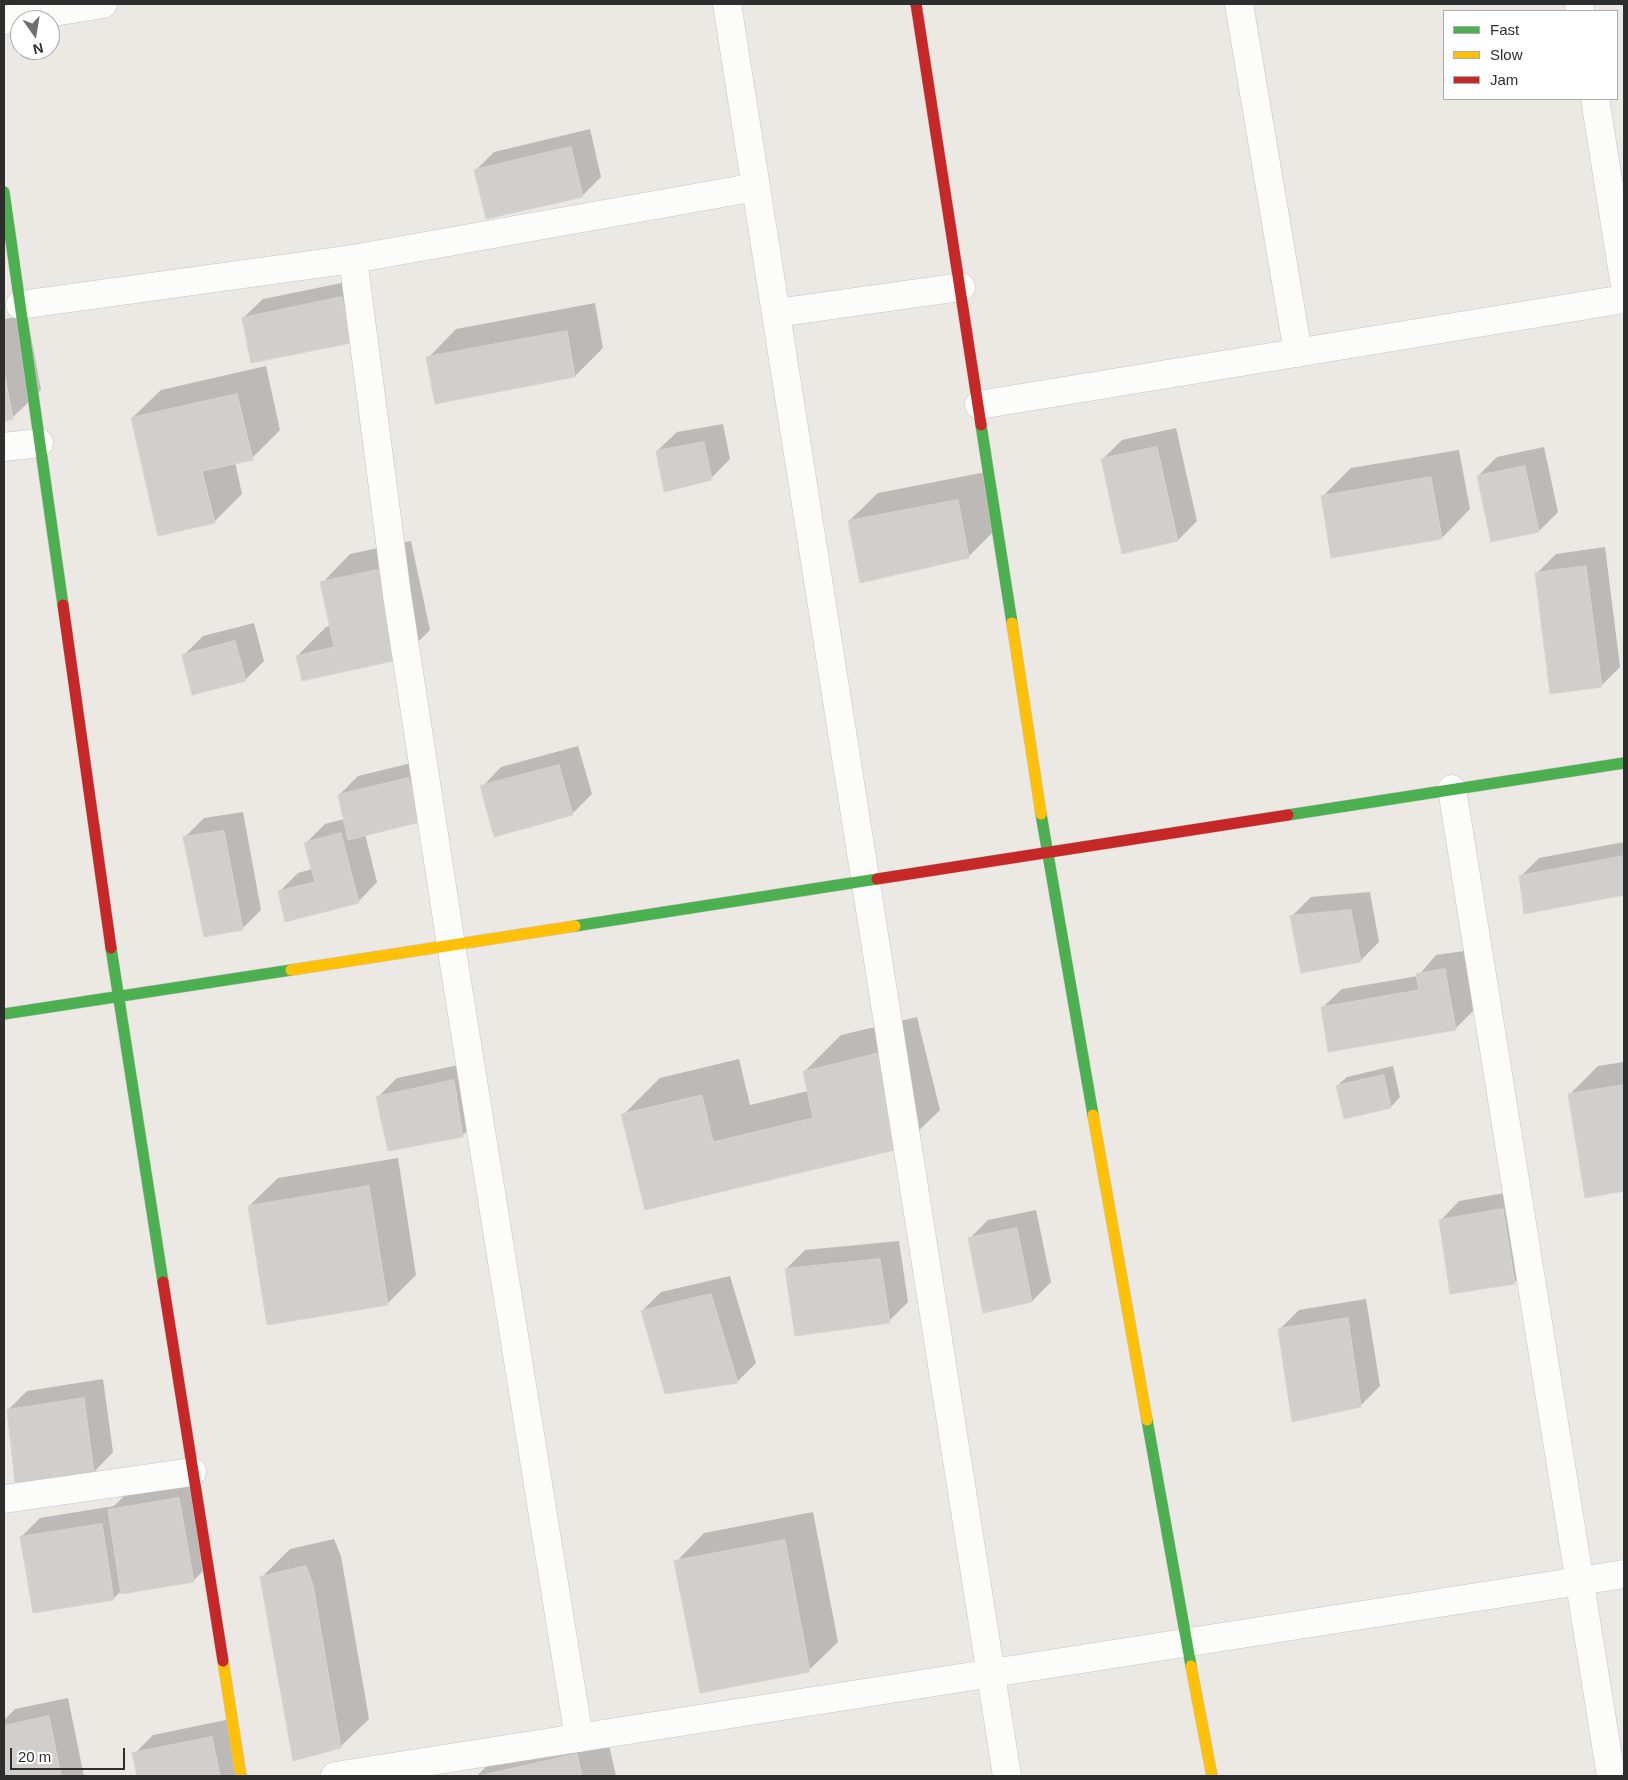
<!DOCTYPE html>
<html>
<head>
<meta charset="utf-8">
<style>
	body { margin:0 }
	#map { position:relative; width:1628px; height:1780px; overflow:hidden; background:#ece8e4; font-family:Helvetica,sans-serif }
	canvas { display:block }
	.frame { position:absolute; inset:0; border:5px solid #2e2e2e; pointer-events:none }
	.legend { position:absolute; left:1443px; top:10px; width:175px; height:90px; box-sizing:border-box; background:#fff; border:1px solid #ababab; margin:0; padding:6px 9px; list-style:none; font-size:15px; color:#2e2e2e }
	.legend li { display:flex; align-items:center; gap:10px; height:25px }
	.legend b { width:25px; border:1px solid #ababab }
	.north { position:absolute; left:10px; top:10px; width:50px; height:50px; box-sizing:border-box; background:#fff; border:1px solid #ababab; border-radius:50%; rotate:167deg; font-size:14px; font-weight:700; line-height:20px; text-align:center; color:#2e2e2e }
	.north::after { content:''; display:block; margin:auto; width:18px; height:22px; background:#706f6e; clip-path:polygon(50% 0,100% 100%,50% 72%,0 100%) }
	.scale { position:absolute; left:10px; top:1748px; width:115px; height:22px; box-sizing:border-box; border:2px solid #2e2e2e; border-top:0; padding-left:6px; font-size:15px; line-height:18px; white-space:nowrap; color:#2e2e2e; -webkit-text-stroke:4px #fff; paint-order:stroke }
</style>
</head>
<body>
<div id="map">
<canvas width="1628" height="1780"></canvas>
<div class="frame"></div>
<ul class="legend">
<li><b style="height:6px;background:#4caf50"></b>Fast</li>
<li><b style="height:6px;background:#ffc107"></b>Slow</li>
<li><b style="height:6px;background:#c62828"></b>Jam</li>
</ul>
<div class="north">N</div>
<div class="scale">20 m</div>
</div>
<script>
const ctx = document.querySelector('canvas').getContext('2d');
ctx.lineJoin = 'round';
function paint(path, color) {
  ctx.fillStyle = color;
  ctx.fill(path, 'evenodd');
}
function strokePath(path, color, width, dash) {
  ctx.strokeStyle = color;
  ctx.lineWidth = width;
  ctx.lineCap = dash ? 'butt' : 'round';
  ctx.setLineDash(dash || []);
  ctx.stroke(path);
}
paint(new Path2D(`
	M590,129L601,177L582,196L475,171L494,152Z
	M361,279L350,342L243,318L263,299Z
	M595,303L603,348L575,376L428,358L456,329Z
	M27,315L41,390L12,418L4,420V319Z
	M266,366L280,430L252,458L235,462L242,494L214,522L132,418L161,390Z
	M723,424L730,459L711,478L657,451L677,432Z
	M1176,428L1197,521L1178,540L1123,552L1102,460L1122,440Z
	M1544,447L1558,512L1539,531L1478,476L1497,457Z
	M1459,450L1470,509L1442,538L1322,497L1351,468Z
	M986,472L997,528L968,557L849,521L878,493Z
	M411,541L430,630L402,658L297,656L326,627L331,626L322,583L350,554Z
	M1605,547L1620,667L1601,686L1537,573L1556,554Z
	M254,623L264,661L245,680L184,655L203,636Z
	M578,746L592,794L573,813L495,835L482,787L501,767Z
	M428,759L438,802L365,834L377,882L358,902L279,892L298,873L312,869L306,843L325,824L344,819L339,795L358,776Z
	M243,812L261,910L242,929L185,837L204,818Z
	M1624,842V894L1525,912L1520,877L1539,858Z
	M1370,892L1379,942L1360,961L1292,916L1311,897Z
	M1464,951L1474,1010L1455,1029L1322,1008L1342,989L1418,976L1436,955Z
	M917,1017L940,1110L902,1147L646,1208L623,1115L660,1078L739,1059L750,1105L808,1091L804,1072L841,1035Z
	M473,1062L481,1117L462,1136L378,1097L397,1078Z
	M1624,1062V1190L1586,1196L1570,1094L1598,1066Z
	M1393,1066L1400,1097L1391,1107L1345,1118L1337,1086L1347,1077Z
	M398,1158L416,1275L388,1303L268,1323L249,1206L278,1178Z
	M1522,1190L1533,1264L1514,1283L1440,1221L1459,1201Z
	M1036,1210L1051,1282L1032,1301L969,1239L988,1220Z
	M899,1241L908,1302L889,1321L786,1269L805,1250Z
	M730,1276L756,1363L737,1382L642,1311L661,1292Z
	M1366,1299L1380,1386L1360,1406L1280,1329L1299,1310Z
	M103,1379L113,1452L94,1472L16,1481L8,1410L27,1391Z
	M198,1480L212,1562L193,1581L122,1590L113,1599L21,1537L40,1518L114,1506L128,1492Z
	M813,1512L838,1642L809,1670L676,1562L704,1533Z
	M334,1539L341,1556L369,1719L340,1747L262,1577L290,1549Z
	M68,1698L84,1776H6L4,1720L15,1709Z
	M231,1719L242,1776H138L134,1754L153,1735Z
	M605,1727L616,1776H477L503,1749Z`), '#0003');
const building = new Path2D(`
	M571,147L583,197L486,219L474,170Z
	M342,297L351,343L251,363L242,318Z
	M567,331L575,377L435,404L426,357Z
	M4,371L13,419L4,421Z
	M237,394L253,460L202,471L215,523L158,536L131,418Z
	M704,442L712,480L664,492L656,451Z
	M1157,447L1178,541L1122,554L1101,459Z
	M1525,466L1539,532L1491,542L1477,476Z
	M1431,477L1442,539L1331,558L1321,496Z
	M958,500L969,558L860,583L848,521Z
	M1586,566L1602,687L1550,694L1535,573Z
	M383,569L402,659L302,681L296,656L334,647L320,582Z
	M235,641L246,681L192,695L182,655Z
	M559,765L573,815L494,837L480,786Z
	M409,778L420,822L348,840L338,795Z
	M224,831L243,930L204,937L183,837Z
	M341,833L359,903L285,922L278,891L315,882L304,843Z
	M1624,856V895L1524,914L1519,876Z
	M1351,910L1361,962L1301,973L1290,916Z
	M1445,969L1456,1030L1328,1052L1321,1007L1419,990L1416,974Z
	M880,1053L903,1148L645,1210L621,1114L702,1095L713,1142L813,1118L803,1072Z
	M1384,1075L1391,1108L1344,1119L1336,1086Z
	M454,1080L463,1137L388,1151L376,1097Z
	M1624,1085V1191L1585,1198L1568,1094Z
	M369,1186L388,1305L267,1325L248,1206Z
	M1503,1209L1515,1284L1450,1294L1439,1220Z
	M1017,1228L1032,1302L983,1313L968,1238Z
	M880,1259L890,1323L795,1336L785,1269Z
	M711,1294L738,1383L665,1394L641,1311Z
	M1348,1318L1361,1407L1292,1422L1278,1329Z
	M84,1398L94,1473L15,1483L7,1410Z
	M179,1498L194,1582L121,1594L108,1510Z
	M102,1524L114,1600L33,1613L20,1537Z
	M785,1540L810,1672L700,1693L674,1561Z
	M306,1566L313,1585L341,1748L293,1761L260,1577Z
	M49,1716L61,1776H4V1726Z
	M212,1737L220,1776H137L132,1753Z
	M577,1754L582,1776H479Z`);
paint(building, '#d1cecb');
strokePath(building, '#d7d4d0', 1);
const street = new Path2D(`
	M727,4L1007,1776
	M1239,4L1298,353
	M1579,4L1580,11
	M4,20L103,4
	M1595,99L1624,280
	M353,259L397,595L451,945L579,1738
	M20,305L353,259L756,187
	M776,313L961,287
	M979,405L1624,299
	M4,447L39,443
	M1452,789L1611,1776
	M4,1499L192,1472
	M335,1776L1624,1574`);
const fast = new Path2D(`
	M4,192L63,605
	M981,425L1012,623
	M1041,814L1093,1115
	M1288,815L1624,763
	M575,926L877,879
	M111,948L163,1282
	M4,1014L291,970
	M1147,1420L1191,1666`);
const slow = new Path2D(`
	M1012,623L1041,814
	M291,970L575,926
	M1093,1115L1147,1420
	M223,1661L241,1776
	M1191,1666L1212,1776`);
const jam = new Path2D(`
	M916,4L981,425
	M63,605L111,948
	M877,879L1288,815
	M163,1282L223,1661`);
strokePath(street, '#c5c4c5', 29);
strokePath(fast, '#c5c4c5', 12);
strokePath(slow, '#c5c4c5', 12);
strokePath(jam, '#c5c4c5', 12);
strokePath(street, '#fcfcfb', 28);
strokePath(fast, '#4caf50', 11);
strokePath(slow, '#ffc107', 11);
strokePath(jam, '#c62828', 11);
</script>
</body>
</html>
